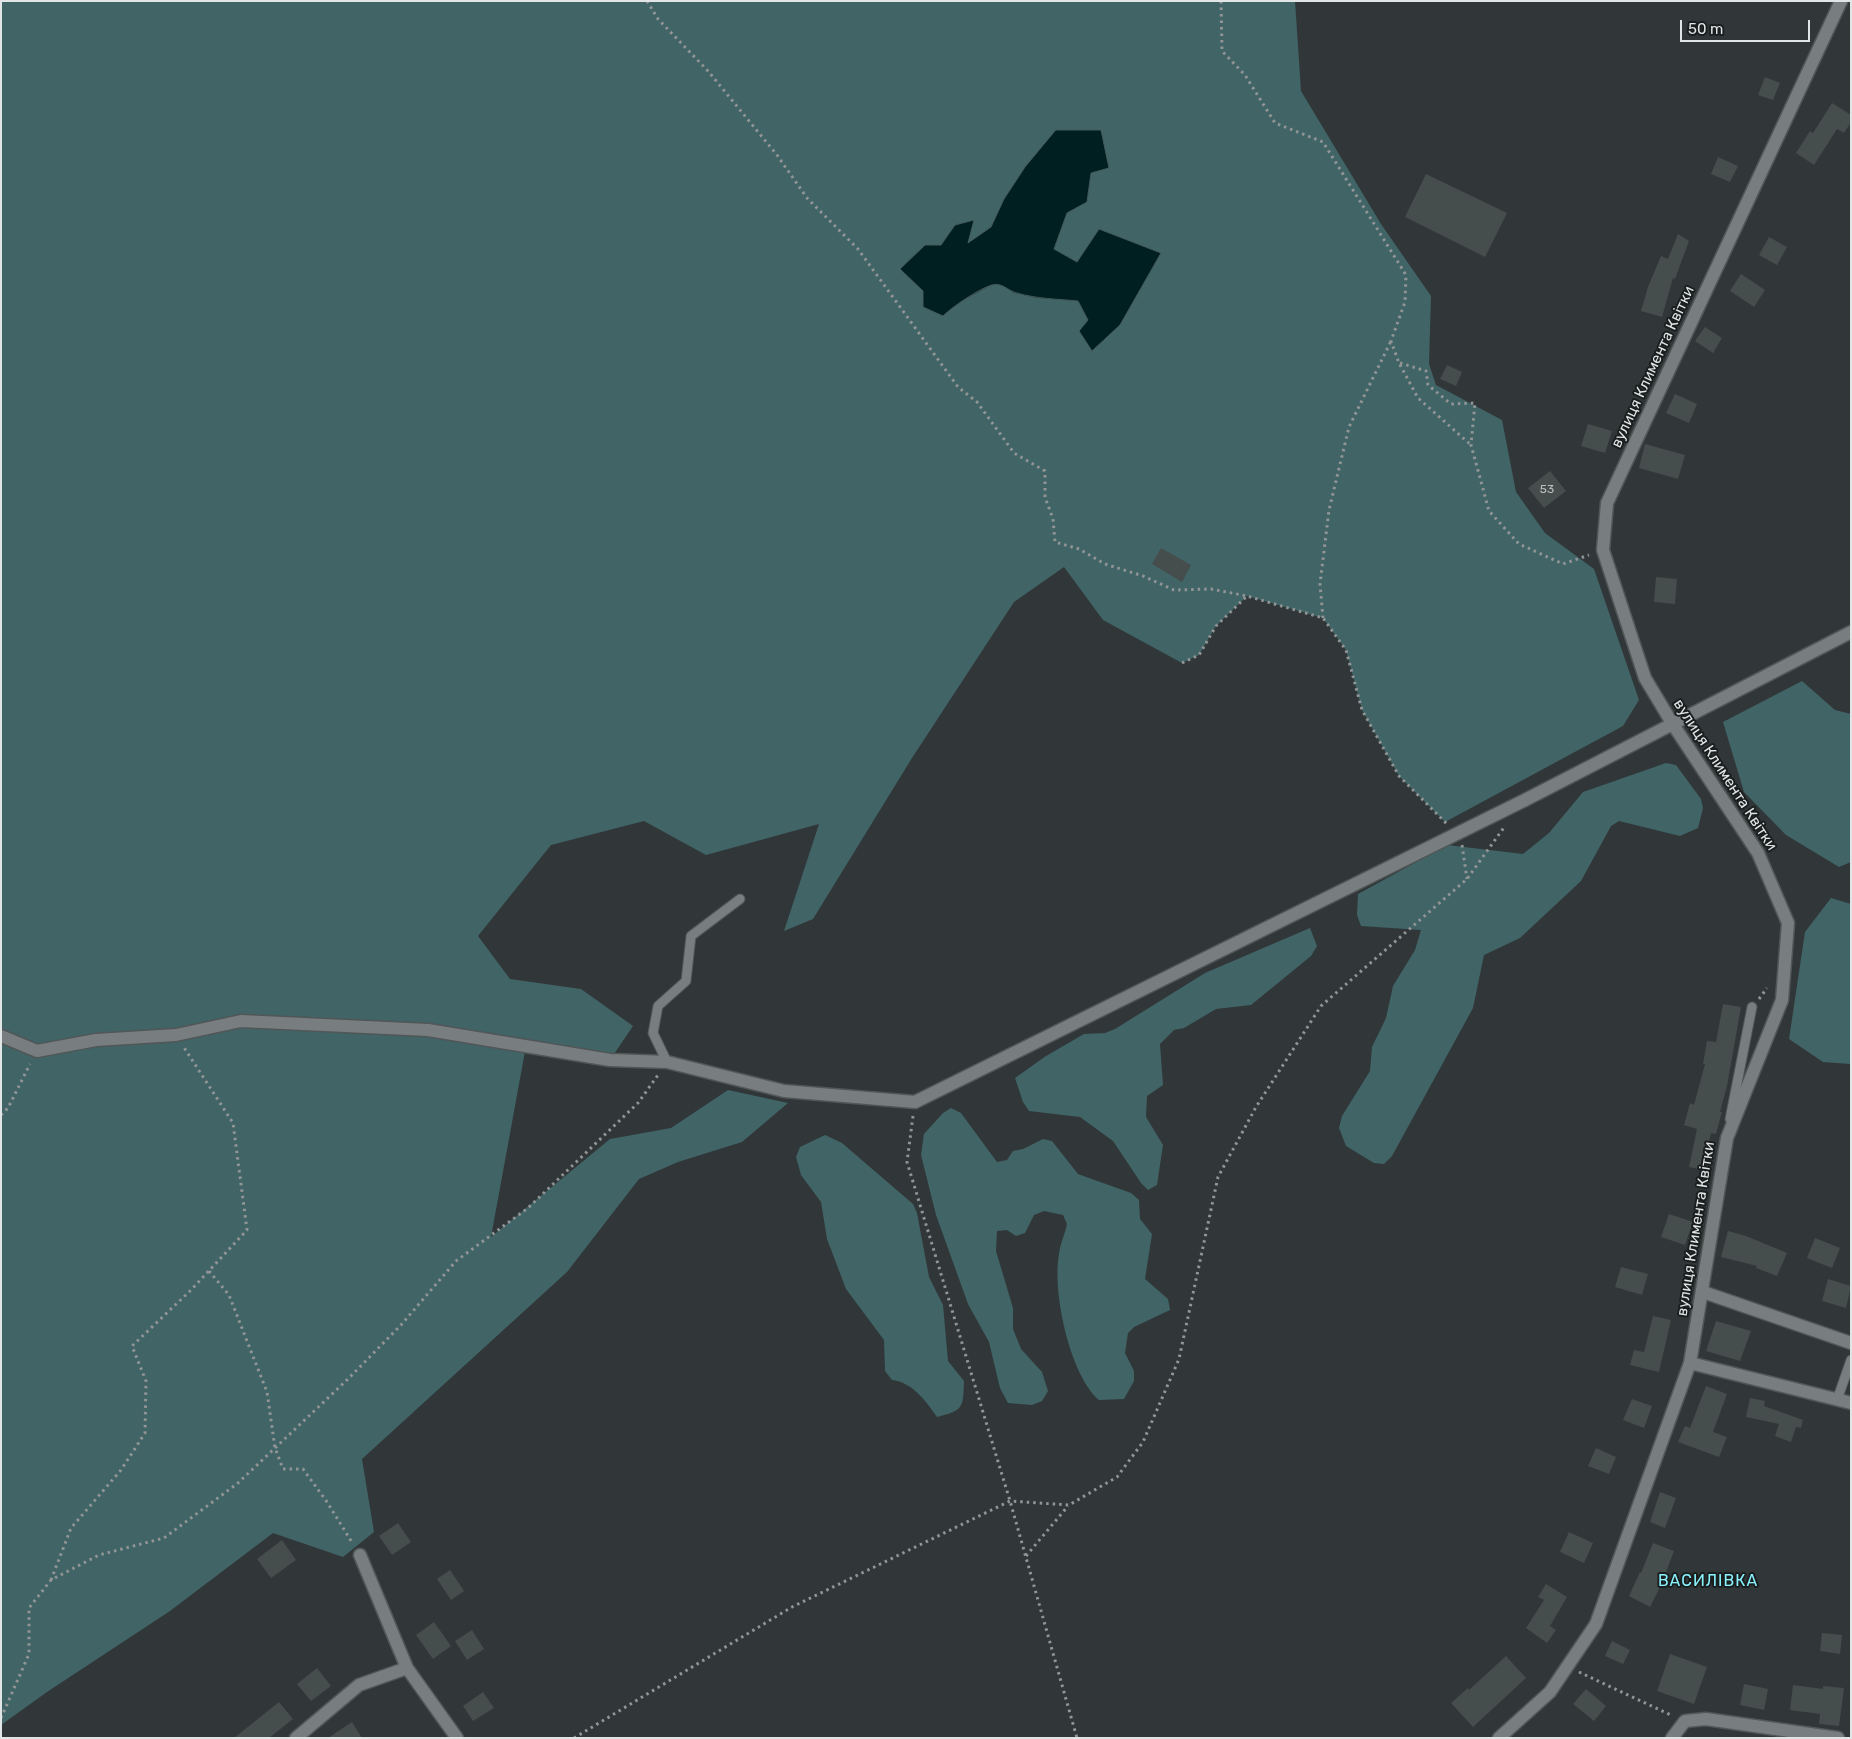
<!DOCTYPE html>
<html>
<head>
<meta charset="utf-8">
<style>
	body { margin:0 }
	#map { position:relative; width:1852px; height:1739px; overflow:hidden; background:#313738; font-family:Rubik,sans-serif }
	canvas { display:block }
	.frame { position:absolute; inset:0; border:2px solid #e2e5e6; pointer-events:none }
	.scale { position:absolute; left:1680px; top:20px; width:130px; height:22px; box-sizing:border-box; border:2px solid #e2e5e6; border-top:0; padding-left:6px; font-size:15px; line-height:18px; white-space:nowrap; color:#e2e5e6; -webkit-text-stroke:4px #1b1e1e; paint-order:stroke }
</style>
</head>
<body>
<div id="map">
<canvas width="1852" height="1739"></canvas>
<div class="frame"></div>
<div class="scale">50 m</div>
</div>
<script>
const ctx = document.querySelector('canvas').getContext('2d');
ctx.lineJoin = 'round';
function paint(path, color) {
  ctx.fillStyle = color;
  ctx.fill(path, 'evenodd');
}
function strokePath(path, color, width, dash) {
  ctx.strokeStyle = color;
  ctx.lineWidth = width;
  ctx.lineCap = dash ? 'butt' : 'round';
  ctx.setLineDash(dash || []);
  ctx.stroke(path);
}
function label(font, color, halo, rows, align = 'center') {
  ctx.font = font + ' Rubik,sans-serif';
  ctx.lineWidth = 4;
  ctx.setLineDash([]);
  ctx.textBaseline = 'middle';
  ctx.strokeStyle = halo;
  ctx.fillStyle = color;
  for (const [text, x, y, turn = 0] of rows) {
    ctx.save();
    ctx.translate(x, y);
    ctx.rotate((+turn || 0) * Math.PI / 180);
    ctx.textAlign = isNaN(turn) ? turn : align;
    if (halo) ctx.strokeText(text, 0, 0);
    ctx.fillText(text, 0, 0);
    ctx.restore();
  }
}
paint(new Path2D(`
	M1,1H1295L1301,91L1381,224L1431,296L1429,364L1436,385L1502,420L1516,492L1545,533L1594,569L1639,700L1623,726L1445,822L1399,776L1362,710L1346,650L1323,618L1247,596L1216,626L1199,655L1182,663L1103,620L1064,567L1014,602L912,758L813,919L784,931L819,824L706,855L644,821L551,845L478,936L510,979L581,989L633,1026L610,1060L526,1046L491,1237L610,1139L671,1128L728,1090L788,1103L742,1142L678,1162L639,1179L567,1272L362,1459L374,1532L343,1557L273,1533L170,1611L47,1692L1,1725ZM1105,153L1109,167L1091,173L1087,202L1067,213L1054,249L1077,262L1120,325L1088,320L1078,301L1037,298L1014,293L1005,286L993,284L953,306L923,307V291L900,269L941,245L955,225L967,244L991,227L1004,199Z
	M1802,681L1835,710L1851,714V862L1839,867L1786,835L1744,792L1723,722Z
	M1666,763L1676,765L1701,799L1703,808L1698,828L1680,836L1619,821L1611,826L1581,881L1520,938L1484,955L1473,1008L1392,1156L1384,1164L1374,1163L1346,1146L1339,1128L1342,1116L1370,1071L1372,1047L1386,1018L1393,986L1415,950L1421,930L1361,926L1357,915L1358,894L1447,845L1523,854L1549,833L1583,792Z
	M1831,898L1851,904V1064L1823,1062L1789,1039L1805,932Z
	M1310,928L1317,946L1311,956L1251,1005L1216,1009L1184,1028L1174,1030L1160,1044L1163,1085L1147,1096L1146,1117L1163,1145L1157,1185L1148,1190L1141,1183L1113,1141L1080,1117L1029,1111L1023,1102L1015,1078L1046,1056L1084,1034L1105,1033L1115,1029L1205,973Z
	M951,1108L961,1113L997,1162L1007,1160L1013,1151L1023,1149L1043,1139L1052,1141L1078,1174L1131,1193L1139,1200L1140,1219L1152,1234L1145,1279L1168,1299L1170,1310L1134,1327L1128,1333L1125,1353L1134,1371V1381L1124,1399L1099,1400C1070,1375 1052,1292 1059,1254C1060,1244 1065,1234 1067,1224L1063,1215L1044,1211L1034,1215L1025,1233L1016,1236L1007,1230L997,1231L996,1251L1013,1308V1329L1021,1349L1042,1372L1048,1391L1042,1401L1032,1405L1008,1403L1000,1388L989,1342L968,1304L936,1215L921,1155L924,1134L943,1113Z
	M825,1135L842,1143L913,1204L917,1213L929,1277L943,1305L948,1361L964,1381C963,1408 964,1410 937,1417C926,1401 912,1382 892,1380L885,1371L884,1340L846,1289L827,1239L821,1202L801,1175L796,1157L800,1147Z`), '#416467');
const water = new Path2D(`
	M1056,130H1101L1109,168L1091,173L1087,202L1067,213L1054,249L1077,262L1099,229L1161,253L1120,325L1092,351L1079,331L1088,320L1078,301C1058,299 1037,299 1017,293C1008,291 1002,282 992,285C980,288 952,307 943,316L923,307V291L900,269L925,245H941L955,225L974,220L968,243L991,227L1004,199L1025,167Z`);
paint(water, '#001f21');
strokePath(water, '#445a5c', 1);
paint(new Path2D(`
	M1765,77L1780,83L1773,100L1758,95Z
	M1832,103L1851,115V122L1844,133L1837,129L1814,165L1796,153L1810,131L1813,133Z
	M1718,157L1738,166L1730,182L1711,174Z
	M1426,174L1507,213L1485,257L1405,217Z
	M1678,234L1689,241L1675,279L1673,278L1662,317L1641,311L1648,287L1661,256L1668,259Z
	M1769,237L1787,247L1777,265L1759,255Z
	M1741,274L1765,290L1754,307L1730,291Z
	M1705,327L1722,338L1713,353L1695,341Z
	M1447,365L1462,372L1456,386L1440,379Z
	M1675,394L1697,404L1689,423L1666,413Z
	M1588,424L1612,431L1605,453L1581,446Z
	M1645,444L1685,455L1678,479L1639,468Z
	M1550,471L1566,491L1544,508L1528,488Z
	M1161,548L1191,565L1182,582L1152,564Z
	M1656,577L1677,579L1675,604L1654,602Z
	M1723,1004L1741,1007L1727,1086L1720,1112H1722L1716,1134L1711,1133L1703,1170L1689,1167L1697,1129L1684,1125L1690,1103L1694,1105L1705,1064H1703L1707,1041L1716,1042Z
	M1669,1214L1693,1222L1685,1245L1661,1237Z
	M1728,1231L1746,1236L1787,1253L1777,1276L1756,1268L1757,1266L1721,1257Z
	M1815,1238L1840,1248L1832,1268L1807,1258Z
	M1621,1267L1648,1274L1642,1295L1615,1287Z
	M1828,1279L1851,1286L1846,1308L1822,1301Z
	M1653,1316L1671,1320L1659,1372L1630,1365L1634,1350L1644,1352Z
	M1716,1321L1751,1331L1740,1361L1706,1351Z
	M1706,1386L1727,1394L1713,1432L1727,1437L1719,1457L1678,1442L1685,1426L1690,1428Z
	M1750,1398L1765,1401L1764,1406L1803,1420L1801,1428L1796,1427L1791,1442L1775,1436L1779,1424L1746,1417Z
	M1632,1399L1652,1406L1644,1428L1623,1420Z
	M1596,1448L1616,1457L1609,1474L1588,1466Z
	M1660,1492L1676,1498L1665,1528L1650,1522Z
	M398,1523L411,1542L392,1555L379,1536Z
	M1569,1532L1593,1543L1584,1563L1560,1552Z
	M282,1540L296,1560L271,1578L257,1559Z
	M1653,1543L1674,1551L1662,1583L1650,1607L1629,1596L1640,1572L1641,1573Z
	M450,1570L464,1591L451,1600L437,1579Z
	M1546,1584L1567,1597L1550,1626L1556,1630L1547,1643L1526,1628L1544,1600L1538,1597Z
	M434,1622L451,1646L433,1659L416,1635Z
	M472,1630L484,1649L467,1660L455,1641Z
	M1822,1633L1842,1635L1840,1654L1820,1651Z
	M1612,1641L1630,1650L1623,1664L1605,1656Z
	M1670,1654L1707,1667L1694,1704L1657,1691Z
	M1506,1656L1526,1678L1473,1727L1451,1703L1468,1688L1469,1690Z
	M317,1668L331,1686L311,1701L297,1684Z
	M1744,1684L1768,1689L1764,1710L1740,1705Z
	M1793,1685L1823,1689V1686L1844,1688L1839,1726L1819,1724L1820,1714L1790,1710Z
	M1586,1689L1606,1706L1594,1721L1573,1704Z
	M483,1692L494,1708L473,1721L463,1706Z
	M279,1702L293,1719L269,1738H234Z
	M352,1722L362,1738H328Z`), '#464d4d');
const service = new Path2D(`
	M667,1062L653,1033L658,1006L686,981L691,936L740,899
	M1730,1119L1752,1007
	M1837,1400L1851,1360`);
const minor = new Path2D(`
	M1,1036L37,1051L96,1040L176,1035L241,1021L428,1030L610,1060L667,1062L784,1091L915,1102L1525,800L1851,632
	M1703,1292L1851,1343
	M1690,1363L1851,1403
	M360,1555L407,1668L457,1738
	M296,1738L359,1685L407,1668
	M1499,1738L1550,1692L1596,1624L1690,1363L1727,1138L1782,1000L1788,923L1758,853L1672,723L1645,678L1603,550L1607,503L1841,1
	M1672,1738L1685,1721L1706,1719L1838,1738`);
strokePath(service, '#515657', 11);
strokePath(minor, '#515657', 15);
strokePath(new Path2D(`
	M647,1L658,19L708,71L777,155L807,198L858,249L958,387L977,402L1014,453L1045,471V497L1053,519L1055,542L1079,549L1105,564L1143,576L1174,590L1211,589L1247,596
	M1221,1L1222,51L1245,75L1275,123L1323,142L1406,275L1405,302L1391,341L1399,363L1418,398L1471,445
	M1400,363L1426,371L1428,385L1451,404L1475,403L1471,445L1489,511L1519,544L1563,564L1589,555
	M1323,618L1320,584L1329,510L1349,427L1391,341
	M1182,663L1199,655L1216,626L1247,596L1323,618L1346,650L1362,710L1399,776L1447,824
	M1462,845L1467,879
	M1759,999L1767,988
	M1,1115L8,1108L30,1064
	M913,1116L907,1162L1010,1501L1077,1738
	M209,1271L229,1295L267,1392L275,1448L283,1469H303L327,1502L353,1544
	M1026,1556L1068,1506
	M51,1580L71,1528L121,1470L145,1433L146,1381L132,1346L191,1290L247,1230L233,1123L183,1046
	M1579,1672L1673,1716
	M1,1718L29,1654V1608L51,1580L99,1555L164,1538L238,1483L348,1379L401,1325L456,1261L528,1208L638,1103L658,1075
	M574,1738L792,1607L1010,1501L1069,1505L1117,1477L1143,1442L1179,1359L1218,1177L1256,1107L1321,1006L1467,879L1505,826`), '#919596', 3, [2.5, 4]);
strokePath(service, '#787e7f', 9);
strokePath(minor, '#787e7f', 12);
label('12px', '#bbbfc0', null, [
	["53",1547,490]
]);
label('15px', '#e2e5e6', '#1b1e1e', [
	["вулиця Климента Квітки",1653,367,-65],
	["вулиця Климента Квітки",1725,775,57],
	["вулиця Климента Квітки",1696,1229,-81]
]);
ctx.letterSpacing = '1px';
label('16px', '#88f3fc', '#1b1e1e', [
	["ВАСИЛІВКА",1708,1581]
]);
ctx.letterSpacing = '0px';
</script>
</body>
</html>
